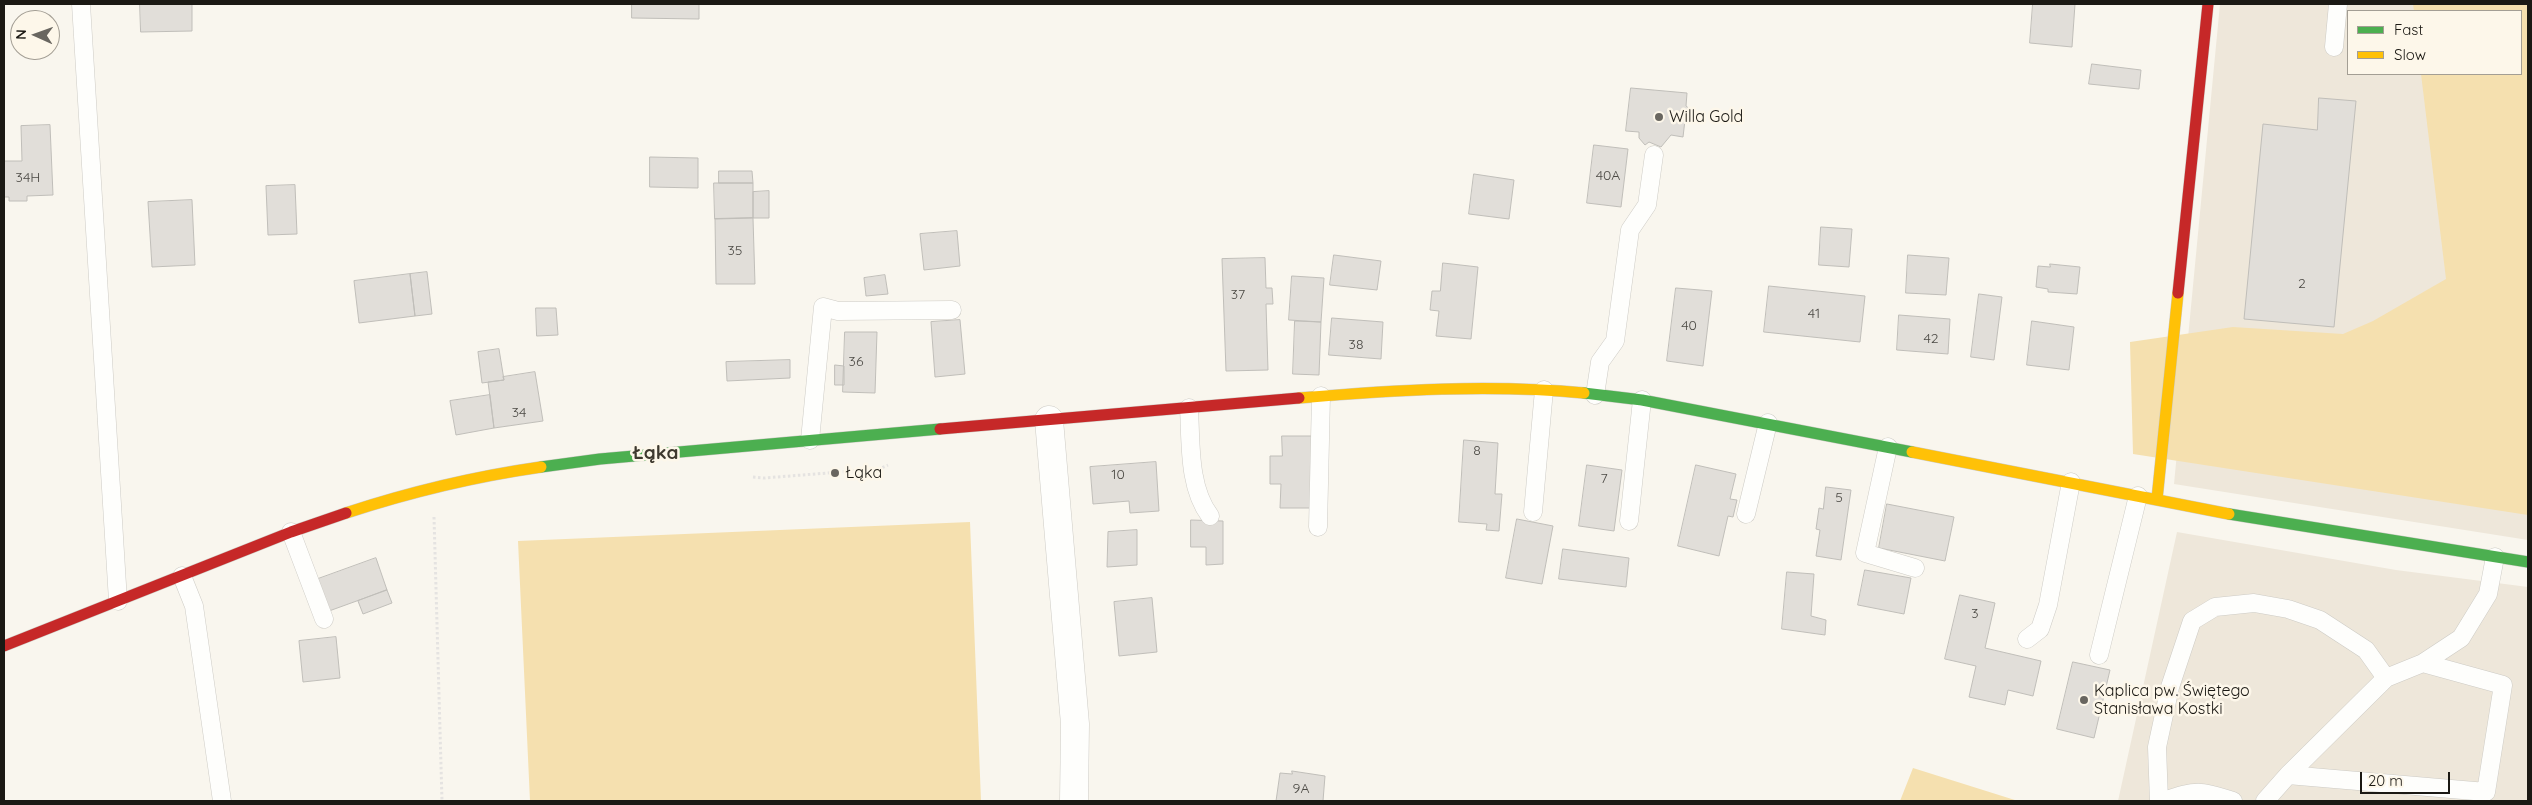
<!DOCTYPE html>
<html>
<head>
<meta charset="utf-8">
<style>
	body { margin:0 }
	#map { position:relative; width:2532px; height:805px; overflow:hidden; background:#f9f6ee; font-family:Quicksand,sans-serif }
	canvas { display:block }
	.frame { position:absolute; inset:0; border:5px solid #1b1914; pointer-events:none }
	.legend { position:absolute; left:2347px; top:10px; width:175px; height:65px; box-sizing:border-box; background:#fdf7ea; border:1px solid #a39e94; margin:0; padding:6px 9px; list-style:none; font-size:15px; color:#1b1914 }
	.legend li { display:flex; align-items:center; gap:10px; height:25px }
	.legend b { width:25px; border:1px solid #a39e94 }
	.north { position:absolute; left:10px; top:10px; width:50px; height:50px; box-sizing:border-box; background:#fdf7ea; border:1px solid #a39e94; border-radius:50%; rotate:272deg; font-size:14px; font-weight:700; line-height:20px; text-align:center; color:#1b1914 }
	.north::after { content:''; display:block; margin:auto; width:18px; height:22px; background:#696660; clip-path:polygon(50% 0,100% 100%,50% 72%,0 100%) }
	.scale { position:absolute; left:2360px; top:772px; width:90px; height:22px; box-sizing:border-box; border:2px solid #1b1914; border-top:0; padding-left:6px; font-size:15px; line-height:18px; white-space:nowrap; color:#1b1914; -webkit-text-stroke:4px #fdf7ea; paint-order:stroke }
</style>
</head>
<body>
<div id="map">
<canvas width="2532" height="805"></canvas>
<div class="frame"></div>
<ul class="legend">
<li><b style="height:6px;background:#4caf50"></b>Fast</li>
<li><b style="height:6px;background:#ffc107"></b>Slow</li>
</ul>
<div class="north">N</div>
<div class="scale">20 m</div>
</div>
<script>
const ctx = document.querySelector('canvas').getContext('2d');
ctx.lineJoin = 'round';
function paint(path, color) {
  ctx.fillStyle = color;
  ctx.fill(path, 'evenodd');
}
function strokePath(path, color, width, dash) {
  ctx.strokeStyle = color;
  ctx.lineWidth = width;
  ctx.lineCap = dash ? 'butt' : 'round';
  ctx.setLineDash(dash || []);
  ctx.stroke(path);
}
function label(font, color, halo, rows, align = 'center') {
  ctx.font = font + ' Quicksand,sans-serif';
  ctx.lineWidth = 5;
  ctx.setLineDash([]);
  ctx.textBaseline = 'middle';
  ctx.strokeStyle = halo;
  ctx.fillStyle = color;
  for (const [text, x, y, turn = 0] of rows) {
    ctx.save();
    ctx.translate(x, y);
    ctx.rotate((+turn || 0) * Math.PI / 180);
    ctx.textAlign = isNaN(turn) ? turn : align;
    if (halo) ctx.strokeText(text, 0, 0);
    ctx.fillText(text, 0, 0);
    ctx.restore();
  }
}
paint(new Path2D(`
	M2220,4H2528V540L2174,484ZM2348,11H2521V74H2348Z
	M2177,532L2396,570L2528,587V801H2118Z`), '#eee7da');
paint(new Path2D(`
	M2413,4H2528V515L2133,454L2130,342L2233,327L2343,334L2373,321L2446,279L2421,74H2521V11H2414Z
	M970,522L981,801H530L518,541Z
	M1913,768L2018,801H1900Z`), '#f5e0af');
const building = new Path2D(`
	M140,4H192V31L141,32Z
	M632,4H699V19L632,18Z
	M2033,4H2075L2072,47L2030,43Z
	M2092,64L2141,70L2139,89L2089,84Z
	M1631,88L1687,93L1686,106L1692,111L1689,118L1685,120L1683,137L1671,135L1661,147L1649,142L1645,145L1639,138V132L1626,131Z
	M2319,98L2356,101L2334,327L2244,319L2263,124L2317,130Z
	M50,125L53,195L27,196V201H9V197H4V161H22L21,126Z
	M1594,145L1628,149L1621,207L1587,203Z
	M650,157L698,158V188L650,187Z
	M719,171H752L753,183H719Z
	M1474,174L1514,180L1509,219L1469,214Z
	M714,183H753V218L715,219Z
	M295,185L297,234L268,235L266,186Z
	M769,191V218H753V192Z
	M192,200L195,265L152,267L148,202Z
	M753,218L755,284H716L715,219Z
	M1821,227L1852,229L1849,267L1819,265Z
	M957,231L960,266L924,270L920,234Z
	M1334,255L1381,261L1377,290L1330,285Z
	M1908,255L1949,258L1946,295L1906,293Z
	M1265,258L1266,288H1272L1273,304H1266L1268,370L1226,371L1222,259Z
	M1443,263L1478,267L1471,339L1436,336L1439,311L1430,310L1432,291H1440Z
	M2050,264L2080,267L2077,294L2048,292V289L2036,287L2038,266L2050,267Z
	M427,272L432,314L415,316L410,274Z
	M410,274L415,316L359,323L354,281Z
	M885,275L888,294L866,296L864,278Z
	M1292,276L1324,278L1321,322L1289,320Z
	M1769,286L1865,296L1860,342L1764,332Z
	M1676,288L1712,291L1703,366L1667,361Z
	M1979,294L2002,297L1994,360L1971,357Z
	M536,308H556L558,335L537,336Z
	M1899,315L1950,319L1948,354L1897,350Z
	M1332,318L1383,322L1381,359L1329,355Z
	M960,320L965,374L935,377L931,322Z
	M1295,321L1321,322L1319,375L1293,374Z
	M2032,321L2074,327L2069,370L2027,365Z
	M845,332H877L875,393L843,392Z
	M499,349L504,380L482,383L478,352Z
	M790,360V378L727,381L726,362Z
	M835,365L844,366V385H835Z
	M535,372L543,421L494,428L488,382L504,380L503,377Z
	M490,395L494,428L456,435L450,401Z
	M1282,436H1315V508H1280L1281,484H1270V456H1282Z
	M1464,440L1498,443L1495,494H1502L1499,531L1486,530L1487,524L1459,522Z
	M1156,462L1159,511L1130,513L1129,501L1093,504L1090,467Z
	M1587,465L1622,470L1614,531L1579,526Z
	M1696,465L1736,474L1730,499L1737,500L1733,517L1728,516L1719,556L1678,546Z
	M1826,487L1851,490L1841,560L1816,556L1820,530L1816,529L1819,508L1823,509Z
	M1887,504L1954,517L1945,561L1879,548Z
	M1517,519L1553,526L1542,584L1506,578Z
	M1191,520L1223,521V564L1206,565V547H1191Z
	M1137,530V565L1107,567L1108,532Z
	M1563,549L1629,558L1626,587L1559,579Z
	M376,558L387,590L329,611L318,579Z
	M1865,570L1911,578L1904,614L1858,605Z
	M1787,572L1814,574L1811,616L1826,620L1825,635L1782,629Z
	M387,590L392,603L363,614L358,601Z
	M1960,595L1995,603L1985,648L2041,661L2033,696L2008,690L2005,705L1969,697L1976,666L1945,659Z
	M1152,598L1157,652L1119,656L1114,602Z
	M336,637L340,678L303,682L299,641Z
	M2073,662L2110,670L2094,738L2057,729Z
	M1292,771L1325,776L1323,801H1276L1280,773L1292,774Z`);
paint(building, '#e1ded9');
strokePath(building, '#c0beb9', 1);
const lane = new Path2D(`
	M81,4L118,601
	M2334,47L2338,4
	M1595,395L1600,362L1615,341L1630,230L1647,205L1654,155
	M1189,408C1191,442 1188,487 1210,516
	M810,440L823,307L838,311L952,310
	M1888,447L1865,553L1915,568
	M1533,512L1544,390
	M1746,514L1768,423
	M1629,521L1642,400
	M1318,527L1321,396
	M291,532L324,619
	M182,576L194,606L222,801
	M2027,639L2040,629L2048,605L2071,482
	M2099,655L2138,496
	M2288,775L2486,792L2503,685L2423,663
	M2159,801L2157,747L2170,687L2192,621L2215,607L2254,603L2288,609L2320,620L2366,650L2386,678
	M2164,801C2196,790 2200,790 2233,801
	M2265,801L2288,775L2386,678L2423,663L2461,638L2488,594L2495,557`);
const street = new Path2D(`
	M1049,420L1075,724L1074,801`);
const fast = new Path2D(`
	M1584,393L1642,400L1912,452
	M541,467L600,459L940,429
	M2229,514L2528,562`);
const slow = new Path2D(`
	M1299,398C1393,390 1490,384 1584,393
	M1912,452L2229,514
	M2157,499L2178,293
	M346,513C413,491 471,477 541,467`);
const jam = new Path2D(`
	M2178,293L2208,4
	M940,429L1299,398
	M4,646L291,532L346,513`);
strokePath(lane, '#cdcbc5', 19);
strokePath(street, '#cdcbc5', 29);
strokePath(fast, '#cdcbc5', 12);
strokePath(slow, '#cdcbc5', 12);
strokePath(jam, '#cdcbc5', 12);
strokePath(new Path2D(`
	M753,477L764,478L879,469L888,465
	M434,517L442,801`), '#e5e3e1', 3, [2.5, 2.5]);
strokePath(lane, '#fefefc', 18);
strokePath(street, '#fefefc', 28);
strokePath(fast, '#4caf50', 11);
strokePath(slow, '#ffc107', 11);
strokePath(jam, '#c62828', 11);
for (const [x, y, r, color] of [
	[1659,117,5,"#696660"],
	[835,473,5,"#696660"],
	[2084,700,5,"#696660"]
]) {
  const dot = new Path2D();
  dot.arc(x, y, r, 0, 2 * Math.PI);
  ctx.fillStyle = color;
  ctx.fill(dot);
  strokePath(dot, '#fdf7ea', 2);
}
label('14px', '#4c4a45', null, [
	["40A",1608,176],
	["34H",28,178],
	["35",735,251],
	["2",2302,284],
	["37",1238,295],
	["41",1814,314],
	["40",1689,326],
	["42",1931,339],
	["38",1356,345],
	["36",856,362],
	["34",519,413],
	["8",1477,451],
	["10",1118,475],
	["7",1604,479],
	["5",1839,498],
	["3",1975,614],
	["9A",1301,789]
]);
label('16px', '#1b1914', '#fdf7ea', [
	["Willa Gold",1669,117],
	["Łąka",845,473],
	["Kaplica pw. Świętego",2094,691],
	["Stanisława Kostki",2094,709]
], 'left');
label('bold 19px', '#3e392f', '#fdf7ea', [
	["Łąka",655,453]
]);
</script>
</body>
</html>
